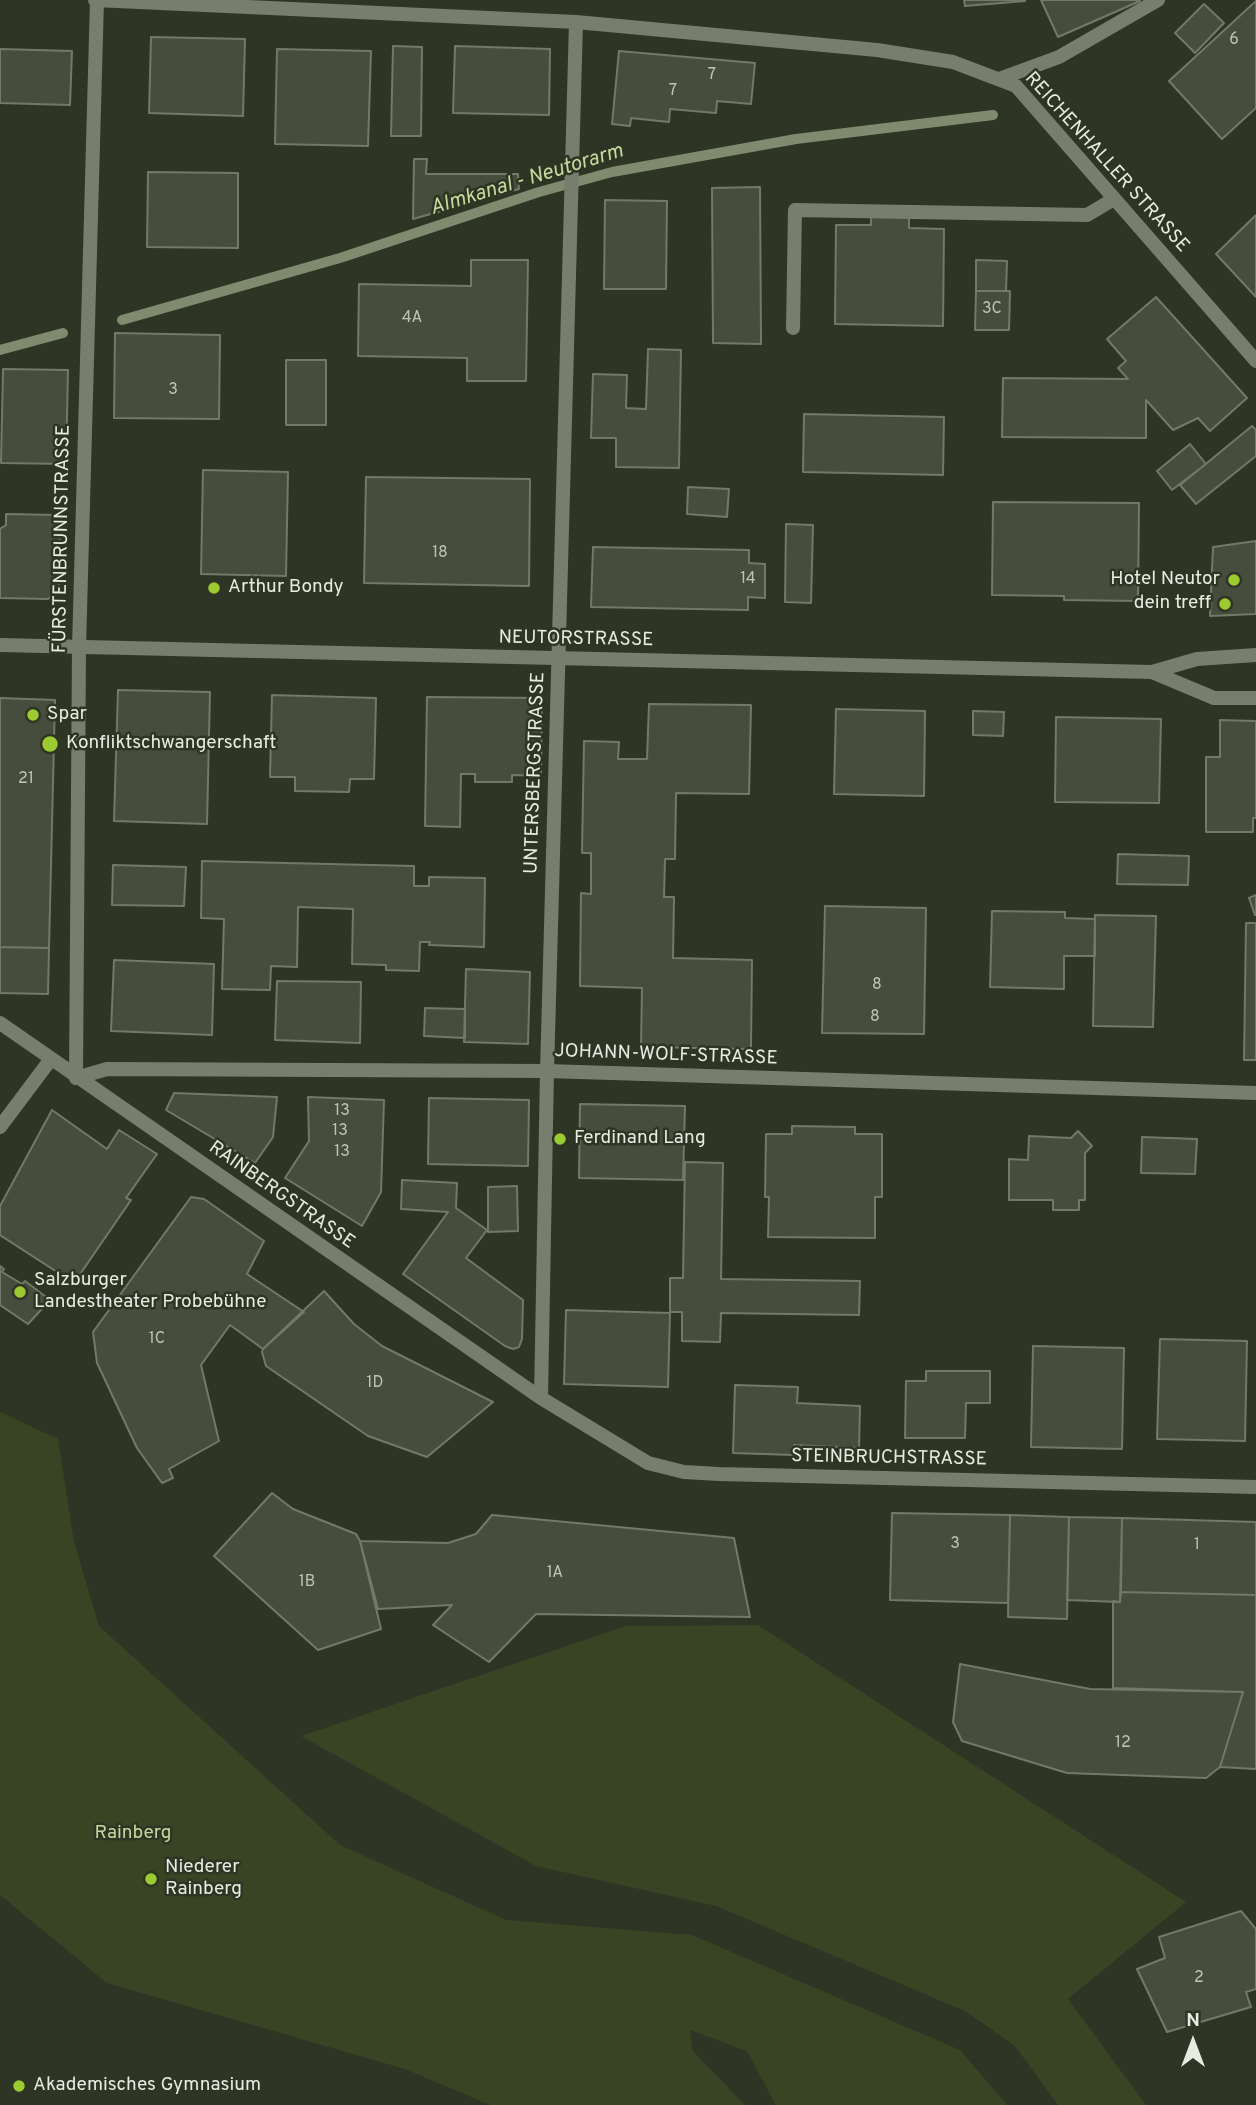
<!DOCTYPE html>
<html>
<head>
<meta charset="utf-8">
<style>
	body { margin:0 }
	#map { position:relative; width:1256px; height:2105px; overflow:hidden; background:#2f3525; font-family:Overpass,sans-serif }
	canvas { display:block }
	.north { position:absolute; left:1158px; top:2007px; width:70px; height:70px; -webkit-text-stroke:5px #2f3525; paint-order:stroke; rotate:0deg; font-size:19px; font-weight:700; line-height:28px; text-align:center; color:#e7ece1 }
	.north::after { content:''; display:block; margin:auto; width:24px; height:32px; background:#e7ece1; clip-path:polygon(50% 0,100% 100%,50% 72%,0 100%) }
</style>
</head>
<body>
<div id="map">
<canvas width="1256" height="2105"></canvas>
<div class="north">N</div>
</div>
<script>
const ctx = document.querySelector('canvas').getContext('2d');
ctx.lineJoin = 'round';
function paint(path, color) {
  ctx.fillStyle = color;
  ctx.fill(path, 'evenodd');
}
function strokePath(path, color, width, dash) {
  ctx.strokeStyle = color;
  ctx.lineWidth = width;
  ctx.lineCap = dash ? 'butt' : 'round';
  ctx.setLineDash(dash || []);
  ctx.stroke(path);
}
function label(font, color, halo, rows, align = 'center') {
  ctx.font = font + ' Overpass,sans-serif';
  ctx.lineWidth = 5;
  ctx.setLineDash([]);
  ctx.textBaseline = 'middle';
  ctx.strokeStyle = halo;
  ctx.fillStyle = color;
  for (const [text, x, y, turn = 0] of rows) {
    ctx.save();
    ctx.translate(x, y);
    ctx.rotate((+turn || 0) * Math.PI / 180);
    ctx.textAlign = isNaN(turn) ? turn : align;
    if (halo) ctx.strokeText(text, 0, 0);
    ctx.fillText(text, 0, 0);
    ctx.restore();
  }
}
paint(new Path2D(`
	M0,1412L58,1439L74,1542L99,1626L340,1845L506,1920L692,1935L960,2050L1007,2105H776L747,2051L690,2030L692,2050L745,2105H490L405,2069L107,1983L0,1895Z
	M758,1625L1186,1902L1068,1999L1146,2105H1058L1015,2046L965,2011L716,1906L536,1866L301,1736L626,1626Z`), '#394425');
strokePath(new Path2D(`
	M122,320L340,258L539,192L612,172L796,139L993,115
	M0,350L63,333`), '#7f8b6e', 10);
const building = new Path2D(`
	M964,0H1025V1L965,6Z
	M1041,0H1139L1140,1L1058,37Z
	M1256,1V108L1222,139L1169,81Z
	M1204,4L1224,23L1195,53L1175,33Z
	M151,37L245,39L243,116L149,113Z
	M393,46L422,47L421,136H391Z
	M455,46L550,49L549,115L453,113Z
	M0,49L72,51L70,105L0,103Z
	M277,49L371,51L368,146L275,144Z
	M619,51L755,63L751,104L717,101L716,113L670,109L669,122L631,118L630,126L612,124Z
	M414,159H427L426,174H518L519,189L413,219Z
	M148,172L238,173V248L147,247Z
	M760,187L761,344L713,343L712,188Z
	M605,200L667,201L666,289H604Z
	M1256,215V297L1216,254Z
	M871,217H909V228L944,229L943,326L835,324L836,225H871Z
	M471,260H528L526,381H467V358L358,356L359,284L471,286Z
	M976,260L1007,261L1006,291H976Z
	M976,291H1010L1009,330H975Z
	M1156,297L1247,398L1210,431L1198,418L1173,430L1146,400V438L1002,437L1003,378L1128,379L1118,368L1126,361L1107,339Z
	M115,333L220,335L219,419L114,418Z
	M648,349L681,350L679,468L616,467V438H591L593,374L627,375L626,408L646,409Z
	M286,360H326V425H286Z
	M3,369L68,370L66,464L1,463Z
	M804,414L944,417L943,475L803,472Z
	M1252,426L1256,430V456L1196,504L1180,485Z
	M1190,444L1206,464L1172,490L1157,471Z
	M203,470L288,472L286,576L201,574Z
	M366,477L530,479L529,586L364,583Z
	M688,487L729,489L727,517L687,514Z
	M993,502L1139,503L1138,601L1064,600V596L992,595Z
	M6,514L60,515L59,589L48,599L0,598V529L6,525Z
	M786,524L813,525L811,603L785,602Z
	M1256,541V614L1210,616L1213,547Z
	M593,547L749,550V563L765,564V598L748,597V610L591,607Z
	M118,690L210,692L207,824L114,821Z
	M272,695L376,698L374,779H350L349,792L295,791V777H270Z
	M427,697L542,698L541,776L512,775V782H475V774H461L460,827L425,826Z
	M0,698L55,700L49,948L0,947Z
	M649,704L751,705L749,794L676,793L675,859H665L664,897H674L673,958L752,960L751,1049L641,1047L642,988L580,986L581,893L591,894V853H582L584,741L619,742L618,759H647Z
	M836,709L925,711L924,796L834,794Z
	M973,711L1004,712L1003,736L973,735Z
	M1056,717L1161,719L1159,803L1055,802Z
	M1220,720L1256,721V818H1253V832H1206V757H1220Z
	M1118,854L1189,856L1188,885L1117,884Z
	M202,861L414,866V886H429V877L485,878L484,947L429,945L430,942H420L419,971L386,970V965L352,964L353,909L298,907L297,967L271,966L270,990L222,989L224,919L201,918Z
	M113,865L186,867L184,906L112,905Z
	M1256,895V915H1255L1249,898Z
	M825,906L926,908L924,1034L822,1033Z
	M992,911L1065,912V918L1095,919V956H1064V989L990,987Z
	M1095,915L1156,916L1153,1027L1093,1026Z
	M1246,923H1256V1060H1244Z
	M0,947L49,948L48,994L0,993Z
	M114,960L214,964L212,1035L111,1031Z
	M466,969L530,972L528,1044L464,1042Z
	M277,981L361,982L360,1043L275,1040Z
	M425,1008L465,1009V1038L424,1036Z
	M174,1093L277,1097L273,1137L255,1163L166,1110Z
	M308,1097L384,1100L381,1192L362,1226L285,1178L309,1141Z
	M429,1098L529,1100L528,1166L428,1164Z
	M580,1104L685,1106L683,1180L579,1178Z
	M52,1110L107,1149L119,1130L157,1154L126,1198L131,1200L74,1283L0,1235V1206Z
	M792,1126L855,1127V1134H882V1197H875V1238L768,1237L769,1197H765L766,1134H792Z
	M1078,1131L1092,1146L1085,1153V1200H1079V1210H1053V1200H1009V1159L1028,1160L1029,1136L1071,1138Z
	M1142,1137L1197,1139L1195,1174L1141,1173Z
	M685,1162L723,1163L721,1279L860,1281L859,1315L721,1313L720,1342L682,1341V1312H670V1278H683Z
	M402,1180L457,1183L456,1208L487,1230L466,1258L523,1300L522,1339L519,1347L513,1349L505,1346L403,1274L448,1212L401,1209Z
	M517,1186L518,1231L488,1232V1187Z
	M191,1197L204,1199L264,1241L247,1274L304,1312L263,1349L230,1325L201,1365L219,1441L169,1469L173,1478L162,1483L137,1448L97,1363L93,1332Z
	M0,1266L4,1269L2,1272L22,1284L25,1281L50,1300L28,1324L0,1305Z
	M324,1291L354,1324L382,1346L493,1402L427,1457L368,1436L266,1366L262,1352L263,1349Z
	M566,1310L670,1313L668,1387L564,1384Z
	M1160,1339L1247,1341L1245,1441L1157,1439Z
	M1033,1346L1124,1348L1122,1449L1031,1447Z
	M926,1371H990V1403H966L965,1438H905L906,1381H926Z
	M735,1385L798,1387L797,1403L860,1406L859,1448L794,1445V1455L733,1453Z
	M272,1493L293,1509L356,1534L360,1541L381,1629L318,1650L214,1556Z
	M892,1513L1010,1515L1008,1603L890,1600Z
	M492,1515L734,1538L750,1617L536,1614L489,1662L433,1625L452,1605L378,1609L360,1541L448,1543L476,1534Z
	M1010,1515L1069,1517L1067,1619L1008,1617Z
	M1069,1517L1122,1518L1120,1602L1067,1600Z
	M1122,1518L1256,1522V1595L1121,1592Z
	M1121,1592L1256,1595V1769L1220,1767L1243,1692L1113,1688V1601L1120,1602Z
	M960,1664L1090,1689L1243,1692L1220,1767L1206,1778L1067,1773L962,1741L953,1722Z
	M1241,1911L1256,1929V1989L1246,1992L1251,2007L1167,2032L1137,1969L1165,1958L1159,1937Z`);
paint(building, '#464d3c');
strokePath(building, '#727967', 2);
strokePath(new Path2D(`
	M999,79L1059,57L1158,0
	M793,328L795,210L1087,215L1114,199
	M0,1127L51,1059`), '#777e6d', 14);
strokePath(new Path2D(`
	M0,1023L541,1398L648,1463L684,1472L719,1474L1256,1487
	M76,1078L107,1069L547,1071L1256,1093
	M76,1078L79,647L97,0
	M541,1398L547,1071L576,22`), '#777e6d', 14);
strokePath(new Path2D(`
	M95,0L576,22L877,50L953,62L1016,86L1256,361
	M0,645L1152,672L1197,659L1256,655
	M1152,672L1214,698H1256`), '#777e6d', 14);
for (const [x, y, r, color] of [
	[1234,580,7,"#9cca31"],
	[214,588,7,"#9cca31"],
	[1225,604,7,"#9cca31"],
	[33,715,7,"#9cca31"],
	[50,744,9,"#9cca31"],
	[560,1139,7,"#9cca31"],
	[20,1292,7,"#9cca31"],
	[151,1879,7,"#9cca31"],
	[19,2086,7,"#9cca31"]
]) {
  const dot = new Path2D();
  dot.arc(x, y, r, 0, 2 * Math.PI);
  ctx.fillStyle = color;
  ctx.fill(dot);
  strokePath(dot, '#2f3525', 2.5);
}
label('16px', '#bfc4b8', null, [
	["6",1234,41],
	["7",712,76],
	["7",673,92],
	["3C",992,310],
	["4A",412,319],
	["3",173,391],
	["18",440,554],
	["14",748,580],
	["21",26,780],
	["8",877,986],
	["8",875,1018],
	["13",342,1112],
	["13",340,1132],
	["13",342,1153],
	["1C",157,1340],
	["1D",375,1384],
	["3",955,1545],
	["1",1197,1546],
	["1A",555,1574],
	["1B",307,1583],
	["12",1123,1744],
	["2",1199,1979]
]);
label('19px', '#e7ece1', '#2f3525', [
	["REICHENHALLER STRASSE",1106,163,48],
	["FÜRSTENBRUNNSTRASSE",63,539,-89],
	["NEUTORSTRASSE",576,640,1],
	["UNTERSBERGSTRASSE",536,773,-88],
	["JOHANN-WOLF-STRASSE",666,1056,2],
	["RAINBERGSTRASSE",281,1196,35],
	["STEINBRUCHSTRASSE",889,1459,1]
]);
label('19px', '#e7ece1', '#2f3525', [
	["Hotel Neutor",1220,580,"right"],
	["Arthur Bondy",228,588],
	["dein treff",1211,604,"right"],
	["Spar",47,715],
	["Konfliktschwangerschaft",66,744],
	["Ferdinand Lang",574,1139],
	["Salzburger",34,1281],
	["Landestheater Probebühne",34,1303],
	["Niederer",165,1868],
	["Rainberg",165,1890],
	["Akademisches Gymnasium",33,2086]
], 'left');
label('19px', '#c1d99b', '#2f3525', [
	["Rainberg",133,1834]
]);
label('italic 21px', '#c2da9b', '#2f3525', [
	["Almkanal - Neutorarm",527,181,-17]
]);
</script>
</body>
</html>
